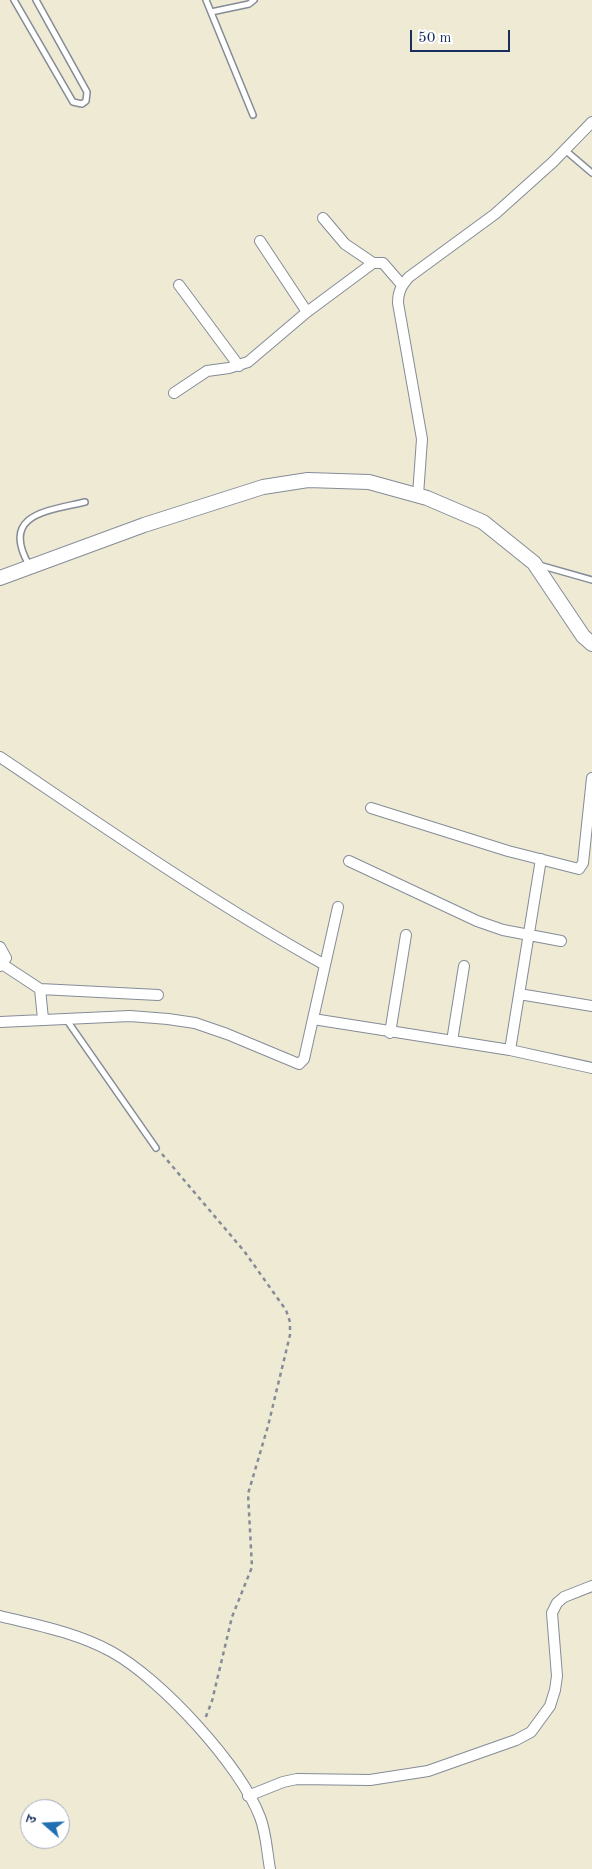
<!DOCTYPE html>
<html>
<head>
<meta charset="utf-8">
<style>
	body { margin:0 }
	#map { position:relative; width:592px; height:1869px; overflow:hidden; background:#efead3; font-family:"Old Standard TT","Noto Serif Devanagari",serif }
	canvas { display:block }
	.north { position:absolute; left:20px; top:1799px; width:50px; height:50px; box-sizing:border-box; background:#fff; border:1px solid #a4acbf; border-radius:50%; rotate:289deg; font-size:14px; font-weight:700; line-height:20px; text-align:center; color:#1b2f5e }
	.north::after { content:''; display:block; margin:auto; width:18px; height:22px; background:#1f6fb2; clip-path:polygon(50% 0,100% 100%,50% 72%,0 100%) }
	.scale { position:absolute; left:410px; top:30px; width:100px; height:22px; box-sizing:border-box; border:2px solid #1b2f5e; border-top:0; padding-left:6px; font-size:15px; line-height:18px; white-space:nowrap; color:#1b2f5e; -webkit-text-stroke:4px #fff; paint-order:stroke }
</style>
</head>
<body>
<div id="map">
<canvas width="592" height="1869"></canvas>
<div class="north">उ</div>
<div class="scale">50 m</div>
</div>
<script>
const ctx = document.querySelector('canvas').getContext('2d');
ctx.lineJoin = 'round';
function strokePath(path, color, width, dash) {
  ctx.strokeStyle = color;
  ctx.lineWidth = width;
  ctx.lineCap = dash ? 'butt' : 'round';
  ctx.setLineDash(dash || []);
  ctx.stroke(path);
}
const service = new Path2D(`
	M14,0L73,102L82,104L86,101L87,92L36,0
	M206,0L253,115
	M211,12L249,4L254,0
	M565,150L592,173
	M29,565C0,514 47,511 85,502
	M539,565L592,580
	M66,1019L156,1148`);
const minor = new Path2D(`
	M323,218L345,244L373,263
	M260,241L307,312
	M179,285L239,366
	M174,393L207,371L229,368L248,362L307,312L373,263H383L402,285
	M418,495L422,439L398,303C398,292 401,286 409,277L495,214L553,162L592,122
	M0,757C107,829 212,902 325,965
	M371,808L508,851L579,869L583,863L592,778
	M349,861L477,921L503,930L561,941
	M0,947L6,958L0,966
	M2,964L40,989L158,995
	M40,989L43,1019
	M519,994L592,1006
	M313,1019L510,1050L592,1068
	M0,1022L130,1016L168,1019L195,1023L227,1034L299,1064L304,1059L338,907
	M390,1033L406,935
	M452,1041L464,966
	M510,1050L541,859
	M0,1616C37,1625 78,1633 112,1652C161,1679 240,1765 260,1817C266,1832 267,1852 270,1869
	M248,1796L283,1782L297,1779L370,1780L428,1771L516,1740L531,1732L550,1706L555,1690L557,1676L552,1613L557,1603L564,1597L592,1586`);
const tertiary = new Path2D(`
	M0,578L144,525L263,487L308,480L369,482L427,498L483,522L534,563L583,636L592,644`);
strokePath(service, '#858c98', 8);
strokePath(minor, '#858c98', 12);
strokePath(tertiary, '#858c98', 16);
strokePath(new Path2D(`
	M162,1154L244,1251L286,1310L290,1322V1335L268,1426L248,1494L252,1567L232,1617L212,1701L205,1719`), '#858c98', 2.5, [4, 4]);
strokePath(service, '#fff', 5);
strokePath(minor, '#fff', 10);
strokePath(tertiary, '#fff', 14);
</script>
</body>
</html>
